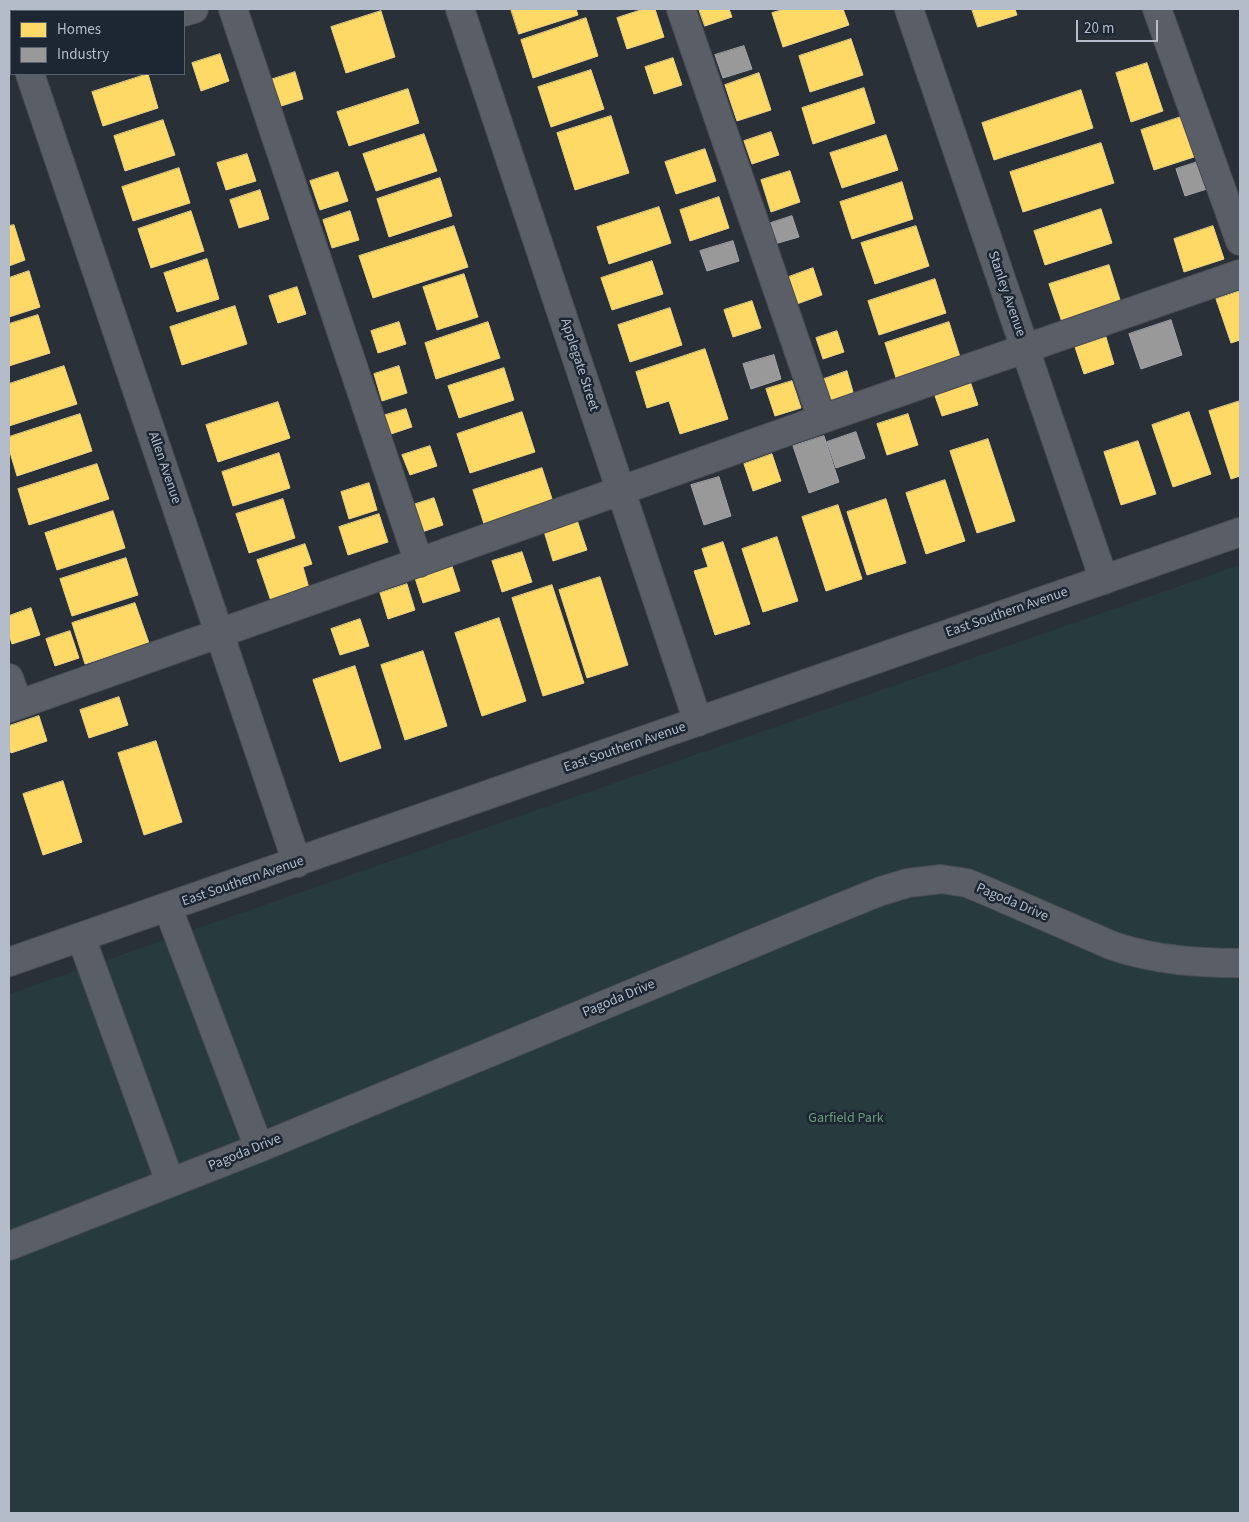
<!DOCTYPE html>
<html>
<head>
<meta charset="utf-8">
<style>
	body { margin:0 }
	#map { position:relative; width:1249px; height:1522px; overflow:hidden; background:#2a3038; font-family:"Source Sans 3",sans-serif }
	canvas { display:block }
	.frame { position:absolute; inset:0; border:10px solid #b4bcc9; pointer-events:none }
	.legend { position:absolute; left:10px; top:10px; width:175px; height:65px; box-sizing:border-box; background:#1d2633; border:1px solid #59626f; margin:0; padding:6px 9px; list-style:none; font-size:15px; color:#b4bcc9 }
	.legend li { display:flex; align-items:center; gap:10px; height:25px }
	.legend b { width:25px; border:1px solid #59626f }
	.scale { position:absolute; left:1076px; top:20px; width:82px; height:22px; box-sizing:border-box; border:2px solid #b4bcc9; border-top:0; padding-left:6px; font-size:15px; line-height:18px; white-space:nowrap; color:#b4bcc9; -webkit-text-stroke:4px #1d2633; paint-order:stroke }
</style>
</head>
<body>
<div id="map">
<canvas width="1249" height="1522"></canvas>
<div class="frame"></div>
<ul class="legend">
<li><b style="height:14px;background:#ffd966"></b>Homes</li>
<li><b style="height:14px;background:#999"></b>Industry</li>
</ul>
<div class="scale">20 m</div>
</div>
<script>
const ctx = document.querySelector('canvas').getContext('2d');
ctx.lineJoin = 'round';
function paint(path, color) {
  ctx.fillStyle = color;
  ctx.fill(path, 'evenodd');
}
function strokePath(path, color, width, dash) {
  ctx.strokeStyle = color;
  ctx.lineWidth = width;
  ctx.lineCap = dash ? 'butt' : 'round';
  ctx.setLineDash(dash || []);
  ctx.stroke(path);
}
function label(font, color, halo, rows, align = 'center') {
  ctx.font = font + ' "Source Sans 3",sans-serif';
  ctx.lineWidth = 5;
  ctx.setLineDash([]);
  ctx.textBaseline = 'middle';
  ctx.strokeStyle = halo;
  ctx.fillStyle = color;
  for (const [text, x, y, turn = 0] of rows) {
    ctx.save();
    ctx.translate(x, y);
    ctx.rotate((+turn || 0) * Math.PI / 180);
    ctx.textAlign = isNaN(turn) ? turn : align;
    if (halo) ctx.strokeText(text, 0, 0);
    ctx.fillText(text, 0, 0);
    ctx.restore();
  }
}
paint(new Path2D(`
	M1240,565V1513H9V994Z`), '#273a3e');
const homes = new Path2D(`
	M511,9H576L578,15L519,34Z
	M644,9H655L664,37L627,49L617,18Z
	M699,9H729L732,17L705,26Z
	M785,9H843L849,25L783,47L772,13Z
	M972,9H1015L1017,15L978,27Z
	M381,11L395,57L346,73L331,27Z
	M586,18L598,56L533,78L521,40Z
	M851,39L863,75L810,92L799,56Z
	M220,54L229,81L201,91L192,63Z
	M673,58L682,85L654,94L645,67Z
	M1147,63L1163,111L1131,122L1116,73Z
	M591,70L604,109L551,127L538,87Z
	M295,72L303,99L275,108L267,81Z
	M759,73L771,110L737,121L725,85Z
	M148,74L158,108L103,126L92,92Z
	M864,88L875,123L813,144L802,108Z
	M408,89L419,123L349,146L337,112Z
	M1081,90L1093,128L994,160L982,123Z
	M611,116L629,173L575,190L557,133Z
	M1181,117L1194,157L1154,170L1141,130Z
	M163,120L175,155L125,171L114,136Z
	M771,132L779,155L752,164L744,141Z
	M424,134L437,171L376,191L363,154Z
	M886,135L898,170L842,188L830,153Z
	M1101,143L1114,183L1023,212L1010,172Z
	M705,149L716,181L676,194L665,162Z
	M247,154L256,181L226,190L217,163Z
	M179,168L190,203L133,221L122,187Z
	M790,171L800,202L771,212L761,180Z
	M338,172L348,201L320,210L310,181Z
	M440,178L452,216L389,237L377,199Z
	M902,182L913,219L852,239L840,202Z
	M260,190L269,219L239,228L230,200Z
	M719,197L729,228L690,241L680,210Z
	M659,207L671,243L609,264L597,227Z
	M1101,209L1112,243L1045,265L1034,231Z
	M191,211L204,251L151,268L138,229Z
	M350,211L359,240L332,248L323,220Z
	M14,225L25,260L9,266V226Z
	M454,226L468,267L373,298L359,256Z
	M916,226L929,266L875,284L861,243Z
	M1213,226L1224,259L1184,272L1174,239Z
	M207,259L219,299L177,312L164,273Z
	M652,261L663,294L612,310L601,278Z
	M1109,265L1121,303L1062,322L1049,284Z
	M813,268L822,295L794,305L786,278Z
	M29,271L40,307L9,317V278Z
	M464,274L478,317L437,330L423,287Z
	M935,279L946,313L879,335L868,301Z
	M297,287L306,314L278,323L269,296Z
	M1240,291V340L1231,343L1216,299Z
	M752,301L761,328L733,337L724,310Z
	M235,306L247,344L182,365L170,327Z
	M670,308L682,345L630,362L618,325Z
	M38,315L50,353L9,366V324Z
	M399,322L406,344L378,353L371,331Z
	M488,322L500,358L436,379L425,343Z
	M949,322L961,360L897,381L885,343Z
	M837,331L844,352L823,359L816,338Z
	M1106,337L1114,364L1084,374L1075,347Z
	M705,349L728,419L680,434L669,401L647,408L636,372Z
	M64,366L77,404L9,426V384Z
	M399,366L407,393L382,401L374,374Z
	M504,368L514,400L459,418L448,386Z
	M847,371L855,399L827,408L818,381Z
	M792,381L801,408L775,416L766,389Z
	M970,381L978,405L942,416L934,393Z
	M1240,401V476L1231,479L1209,411Z
	M278,402L290,438L218,462L206,425Z
	M406,409L412,427L385,436L379,417Z
	M522,412L535,452L470,473L457,434Z
	M1189,412L1211,474L1173,487L1152,425Z
	M80,414L92,451L17,476L9,449V437Z
	M908,414L918,445L887,455L877,424Z
	M988,439L1015,521L977,533L950,451Z
	M1138,441L1156,494L1121,505L1104,452Z
	M430,446L437,466L410,475L402,455Z
	M279,453L290,488L233,506L222,472Z
	M772,454L781,481L753,491L744,464Z
	M97,464L109,499L29,525L18,489Z
	M542,468L554,505L485,527L473,490Z
	M945,480L965,541L926,554L906,493Z
	M369,483L377,510L349,519L341,492Z
	M434,498L443,525L419,533L410,506Z
	M283,499L295,538L249,553L236,514Z
	M886,499L906,563L867,575L847,512Z
	M838,505L862,579L826,591L802,517Z
	M113,511L125,548L57,570L45,533Z
	M379,514L388,542L348,555L339,527Z
	M576,517L587,550L553,561L543,528Z
	M777,537L798,601L763,612L742,549Z
	M723,542L750,624L715,635L694,571L708,567L702,549Z
	M305,544L312,564L303,567L309,588L271,601L257,560Z
	M522,552L532,582L502,592L492,561Z
	M126,558L138,595L72,616L60,579Z
	M451,563L460,591L423,603L414,575Z
	M600,577L628,665L587,678L559,590Z
	M407,584L415,610L388,619L380,593Z
	M552,585L584,683L543,696L512,598Z
	M135,603L149,643L85,664L72,623Z
	M31,608L40,635L12,644L9,634V616Z
	M499,618L526,701L482,716L455,633Z
	M360,619L369,646L340,655L331,629Z
	M70,631L79,658L55,666L46,639Z
	M423,651L447,726L405,740L381,665Z
	M355,666L381,748L340,762L313,680Z
	M119,697L128,725L89,738L80,710Z
	M39,716L47,741L11,753L9,747V726Z
	M156,741L182,822L144,835L118,753Z
	M63,781L82,842L43,855L23,794Z`);
paint(homes, '#ffd966');
strokePath(homes, '#e8d084', 1);
const industry = new Path2D(`
	M744,46L752,69L723,78L715,55Z
	M1204,160L1213,187L1185,196L1176,169Z
	M792,216L799,237L771,245L765,225Z
	M733,241L739,261L707,271L700,251Z
	M1171,320L1182,355L1141,369L1129,334Z
	M774,355L781,379L751,389L743,364Z
	M856,432L865,458L836,468L827,442Z
	M824,436L839,482L809,493L793,446Z
	M719,477L731,516L704,525L691,485Z`);
paint(industry, '#999');
strokePath(industry, '#a1a4a7', 1);
const minor = new Path2D(`
	M233,9L419,563
	M460,9L698,722
	M681,9L822,419
	M909,9L1104,580
	M1157,9L1240,241
	M9,10L11,18
	M184,12L194,9
	M30,74L297,863
	M9,678L18,704
	M9,708L822,419L1240,274
	M168,908L259,1148
	M81,937L170,1182
	M9,962L1240,532
	M9,1246L259,1148L807,921L881,891L908,883L941,879L967,883L984,890L1113,946C1155,960 1197,963 1240,963`);
strokePath(minor, '#484c53', 30);
strokePath(minor, '#5a5e66', 28);
label('14px', '#b4bcc9', '#1d2633', [
	["Stanley Avenue",1006,294,71],
	["Applegate Street",579,365,72],
	["Allen Avenue",164,468,71],
	["East Southern Avenue",1007,613,-19],
	["East Southern Avenue",625,748,-19],
	["East Southern Avenue",243,882,-19],
	["Pagoda Drive",1012,903,23],
	["Pagoda Drive",619,999,-23],
	["Pagoda Drive",245,1153,-22]
]);
label('14px', '#6b9a76', '#1d2633', [
	["Garfield Park",846,1119]
]);
</script>
</body>
</html>
